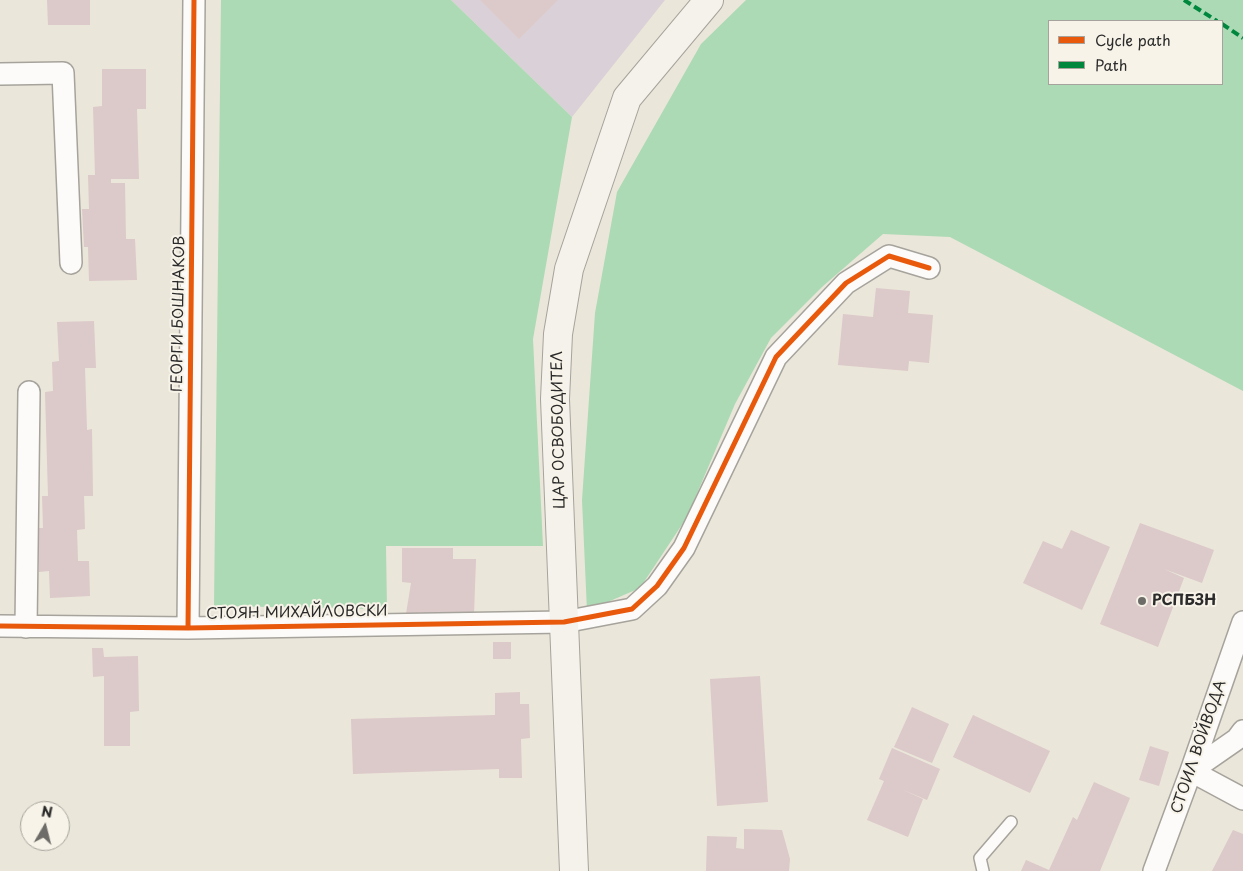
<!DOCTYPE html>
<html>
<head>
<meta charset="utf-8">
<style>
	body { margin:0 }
	#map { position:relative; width:1243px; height:871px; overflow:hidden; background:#ebe6da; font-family:"Playpen Sans",sans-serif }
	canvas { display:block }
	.legend { position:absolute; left:1048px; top:20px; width:175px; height:65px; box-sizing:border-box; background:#f7f3e8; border:1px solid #a5a39c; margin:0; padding:6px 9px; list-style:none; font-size:15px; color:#2b2b2b }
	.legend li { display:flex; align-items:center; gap:10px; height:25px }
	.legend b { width:25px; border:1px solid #a5a39c }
	.north { position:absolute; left:20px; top:801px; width:50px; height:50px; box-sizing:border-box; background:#f7f3e8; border:1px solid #a5a39c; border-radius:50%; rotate:8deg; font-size:14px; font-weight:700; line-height:20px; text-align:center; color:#2b2b2b }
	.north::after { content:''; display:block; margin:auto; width:18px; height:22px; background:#6e6c68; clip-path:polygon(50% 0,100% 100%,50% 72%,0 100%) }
</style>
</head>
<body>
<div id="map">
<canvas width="1243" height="871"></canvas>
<ul class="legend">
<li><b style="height:6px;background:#e8590c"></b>Cycle path</li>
<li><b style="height:6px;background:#00873e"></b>Path</li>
</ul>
<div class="north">N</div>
</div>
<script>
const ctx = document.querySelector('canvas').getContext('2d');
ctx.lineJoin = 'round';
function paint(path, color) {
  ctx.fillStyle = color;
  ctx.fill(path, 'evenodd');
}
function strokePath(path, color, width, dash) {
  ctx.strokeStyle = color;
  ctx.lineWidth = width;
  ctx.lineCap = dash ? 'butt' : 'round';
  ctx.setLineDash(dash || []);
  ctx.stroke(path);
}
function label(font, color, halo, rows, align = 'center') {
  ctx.font = font + ' "Playpen Sans",sans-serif';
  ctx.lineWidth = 4;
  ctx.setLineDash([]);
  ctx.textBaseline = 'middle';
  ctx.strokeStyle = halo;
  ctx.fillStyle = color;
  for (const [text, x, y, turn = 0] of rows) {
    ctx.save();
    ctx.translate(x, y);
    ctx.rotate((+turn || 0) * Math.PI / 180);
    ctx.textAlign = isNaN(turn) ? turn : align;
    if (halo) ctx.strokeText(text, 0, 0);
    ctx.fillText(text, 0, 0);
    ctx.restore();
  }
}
paint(new Path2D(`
	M451,0H665L572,117Z`), '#dad0d7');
paint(new Path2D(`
	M221,0H451L572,117L533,339L543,546H386L387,609L214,606Z
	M746,0H1243V391L950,237L883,234L822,287L771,338L735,404L687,517L640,588L587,611L582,500L595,313L617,192L701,44ZM1049,21H1222V84H1049Z`), '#acdab4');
paint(new Path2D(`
	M47,0H90V25H48Z
	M480,0H558L519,39Z
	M102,69H146V109H137L139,179H111V183H125L126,239H135L137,280L89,281L88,247H84L82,209H89L88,175H95L93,107L102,106Z
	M876,288L910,291L908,313L933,315L929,363L909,361L908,371L838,365L843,314L873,317Z
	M94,321L96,368H85L87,430L92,429L93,496H84L85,529L77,530L78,561H89L90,596L50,598L49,571L39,572L38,528H43L42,496H48L45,392L53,391L52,362L59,361L57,322Z
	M1140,523L1214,550L1202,583L1164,569L1184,578L1158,647L1100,624Z
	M1071,530L1110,547L1082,610L1023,583L1043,541L1062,549Z
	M402,548H453V559H476L474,614H406L411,583L402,582Z
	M493,642H511V659H493Z
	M92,648H103L104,657L138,656L139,711L130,712V746H104V676L93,677Z
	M760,676L768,802L717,806L710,679Z
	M520,692V704H529L530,738L521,739L522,778H499V769L353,774L351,719L495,715V693Z
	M912,707L949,724L932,763L894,747Z
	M973,715L1050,751L1030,793L953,757Z
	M1150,746L1169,752L1159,786L1139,780Z
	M892,748L940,769L927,800L901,789L923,799L908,837L867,820L884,781L879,779Z
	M1094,782L1130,798L1100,871H1021L1026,860L1049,870L1073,817L1077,820Z
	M744,829L782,830L790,859L789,871H706L707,836L737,837L736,848L744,849Z
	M1233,830L1243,834V871H1212Z`), '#dcc9c9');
const service = new Path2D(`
	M983,871L980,858L1011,822`);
const minor = new Path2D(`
	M0,74L63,73L71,263
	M0,626L188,628L564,622L632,609L657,586L684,548L776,357L846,283L889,256L929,268
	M26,627L29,392
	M188,628L194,0
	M1243,731L1237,739L1191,771L1243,799
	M1154,871L1191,771L1243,622`);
const secondary = new Path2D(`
	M574,871L555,399L558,334L569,269L627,98L709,0`);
strokePath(service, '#a6a39c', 14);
strokePath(minor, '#a6a39c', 24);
strokePath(secondary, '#a6a39c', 30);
strokePath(service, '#fcfbf9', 11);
strokePath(minor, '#fcfbf9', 21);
strokePath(secondary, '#f5f2ec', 28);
strokePath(new Path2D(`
	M1184,0L1217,21
	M1222,24L1243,38`), '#00873e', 4, [8, 4]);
strokePath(new Path2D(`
	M0,626L188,628L564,622L632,609L657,586L684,548L776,357L846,283L889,256L929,268
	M188,628L194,0`), '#e8590c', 5);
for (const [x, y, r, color] of [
	[1142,601,5,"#6e6c68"]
]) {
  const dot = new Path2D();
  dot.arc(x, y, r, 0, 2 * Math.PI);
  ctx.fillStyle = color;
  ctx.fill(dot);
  strokePath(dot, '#f7f3e8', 2);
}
label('15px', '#2b2b2b', '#f7f3e8', [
	["ГЕОРГИ БОШНАКОВ",179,314,-89],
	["ЦАР ОСВОБОДИТЕЛ",559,430,-91],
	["СТОЯН МИХАЙЛОВСКИ",297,613,-1],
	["СТОИЛ ВОЙВОДА",1199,747,-71]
]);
label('bold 15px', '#2b2b2b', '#f7f3e8', [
	["РСПБЗН",1152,601]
], 'left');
</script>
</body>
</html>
